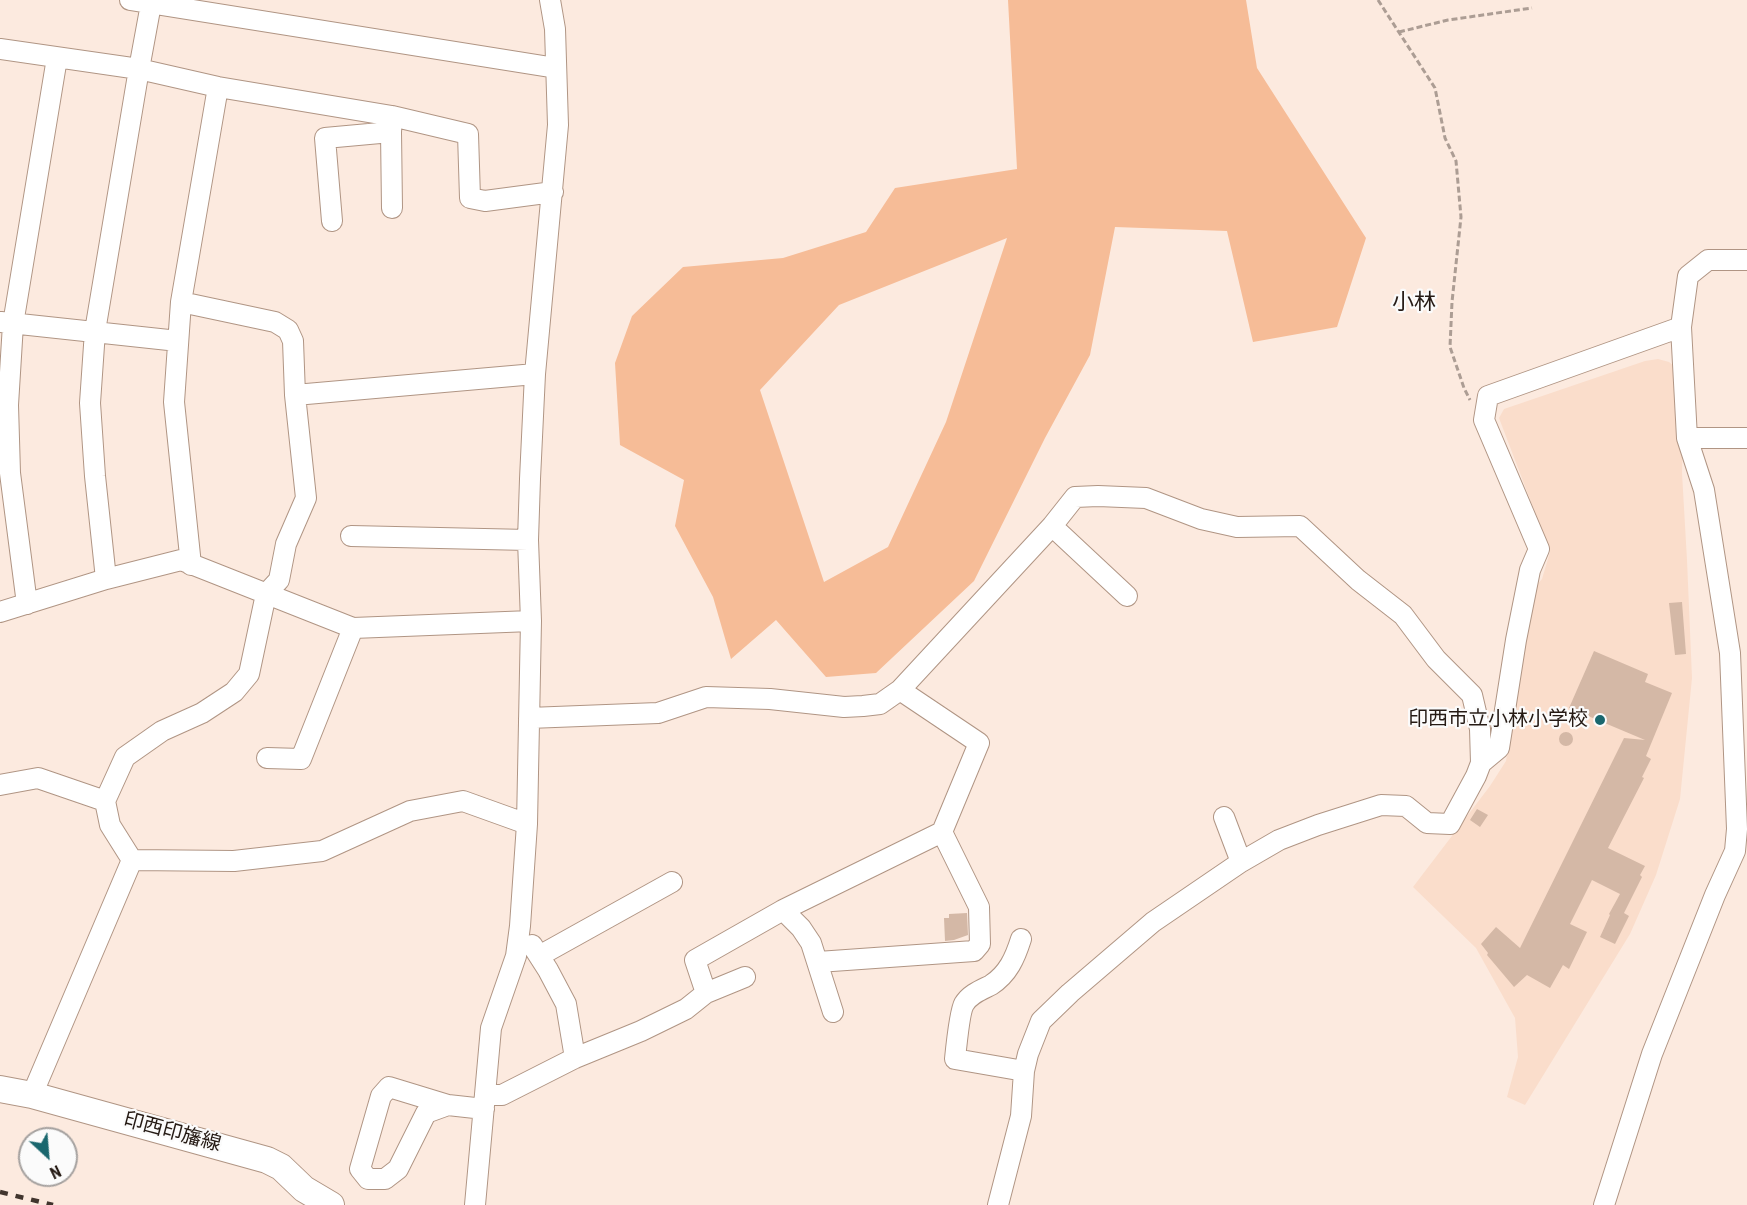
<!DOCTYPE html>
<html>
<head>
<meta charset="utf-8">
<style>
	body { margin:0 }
	#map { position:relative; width:1747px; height:1205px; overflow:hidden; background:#fceadf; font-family:"Roboto Condensed",sans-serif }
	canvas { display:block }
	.north { position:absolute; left:18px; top:1127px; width:60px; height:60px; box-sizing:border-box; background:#fbfbfb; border:2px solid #a5a19f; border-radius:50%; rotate:154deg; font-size:16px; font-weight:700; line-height:24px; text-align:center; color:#251a14 }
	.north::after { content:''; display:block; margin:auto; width:21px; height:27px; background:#1a676e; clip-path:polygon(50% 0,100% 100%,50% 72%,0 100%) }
</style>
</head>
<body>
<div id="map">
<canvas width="1747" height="1205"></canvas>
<div class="north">N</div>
</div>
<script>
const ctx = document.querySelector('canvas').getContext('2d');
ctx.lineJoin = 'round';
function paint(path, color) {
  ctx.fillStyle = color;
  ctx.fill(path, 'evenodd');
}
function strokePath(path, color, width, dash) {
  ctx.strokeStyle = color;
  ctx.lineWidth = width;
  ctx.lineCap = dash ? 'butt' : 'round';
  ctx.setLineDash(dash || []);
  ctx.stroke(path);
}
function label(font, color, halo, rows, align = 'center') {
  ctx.font = font + ' "Roboto Condensed","Noto Sans JP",sans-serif';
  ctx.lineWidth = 4.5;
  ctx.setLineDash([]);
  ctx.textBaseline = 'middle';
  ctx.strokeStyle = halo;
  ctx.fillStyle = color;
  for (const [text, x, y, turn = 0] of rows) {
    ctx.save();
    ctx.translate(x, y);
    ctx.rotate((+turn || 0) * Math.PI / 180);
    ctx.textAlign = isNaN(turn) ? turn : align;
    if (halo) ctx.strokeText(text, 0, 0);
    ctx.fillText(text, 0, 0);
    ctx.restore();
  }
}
paint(new Path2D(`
	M1658,359L1669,362L1676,368L1683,439L1682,473L1687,560L1692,678L1680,799L1656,875L1630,934L1525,1105L1507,1097L1518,1057L1515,1018L1476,948L1413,887L1490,786L1506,761L1534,588L1542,579L1550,552L1499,418L1504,409L1645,361Z`), '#faddcb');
paint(new Path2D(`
	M1008,0H1246L1257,68L1366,238L1337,327L1253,342L1227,231L1115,227L1090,355L1045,438L974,581L876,673L826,677L776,620L731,659L713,597L675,526L684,480L620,445L615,363L632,316L683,267L783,258L866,232L895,188L1017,169ZM1007,238L946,422L888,547L824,582L760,390L839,305Z`), '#f6bc97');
paint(new Path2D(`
	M1682,602L1686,654L1675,655L1669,603Z
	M1594,651L1648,674L1645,682L1672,693L1646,756L1651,759L1642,777L1644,778L1608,848L1645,866L1640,875L1642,877L1624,913L1629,916L1615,944L1600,937L1610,915L1609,914L1620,894L1592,880L1570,924L1587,932L1569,969L1563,965L1550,988L1527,975L1514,987L1487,955L1488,953L1481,944L1496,927L1520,948L1624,738L1645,740L1569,708Z
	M1559 739a7 7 0 1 1 14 0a7 7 0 1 1-14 0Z
	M1477,809L1488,815L1480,827L1470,820Z
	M967,913L968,935L954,940L945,941L944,918H949V914Z`), '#d4b8a6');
const minor = new Path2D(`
	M130,0L556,68
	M0,49L139,69L218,87L392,116L468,134L470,198L485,201L553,192
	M391,132L392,208
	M332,221L325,138L391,132L392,116
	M1,322L178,341
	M295,395L535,374
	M1687,438H1747
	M1052,526L1127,596
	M351,536L528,540
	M191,565L174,402L181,302L218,87
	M106,579L95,476L90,403L95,331L139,69L151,4
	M27,604L10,473L8,405L13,324L57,58
	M0,612L106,579L181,560L353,628L531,621
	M529,718L658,713L706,697L770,699L844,707L863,706L880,704L900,690L1052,526L1075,497L1098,496L1146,498L1201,519L1237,527L1300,526L1358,580L1403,615L1436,659L1472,695L1480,729L1481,763L1476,776L1450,824L1427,823L1406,806L1381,805L1318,825L1279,840L1241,862L1153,922L1070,993L1041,1021L1028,1054L1024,1071L1021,1116L998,1205
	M267,758L301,759L353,628
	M1481,763L1499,748L1516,640L1530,570L1539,549L1484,420L1488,396L1681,327
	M0,785L38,778L105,801
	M1224,817L1241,862
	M132,860L234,861L322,851L410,811L463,801L527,824
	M783,910L801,928L811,943L833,1012
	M1021,939C1015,958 1008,974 991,985C981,990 970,994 964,1004C960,1011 956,1049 955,1059L1024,1071
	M532,945L548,970L566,1004L575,1058
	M539,956L672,882
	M818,962L974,951L980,944L979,907L942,832L979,743L900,690
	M706,993L695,960L783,910L942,832
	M32,1095L132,860L110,825L105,801L125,757L162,731L202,713L234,692L249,674L266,594L279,580L286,544L306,498L295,395L293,341L288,330L275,322L181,302
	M485,1095H502L575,1058L641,1031L686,1009L706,993L745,977
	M448,1105L426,1113L398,1169L385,1179H368L360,1169L381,1096L389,1087L448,1105L484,1109
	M475,1205L491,1028L516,956L520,926L527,824L531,621L528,540L530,479L535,374L558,125L555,29L550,0
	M1604,1205L1652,1054L1715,895L1735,851L1737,829L1730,653L1704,490L1687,438L1681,327L1688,276L1708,260H1747`);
const major = new Path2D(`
	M0,1089L32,1095L267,1160L281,1167L304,1189L331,1205`);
strokePath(minor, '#b09584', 22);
strokePath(major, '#b09584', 28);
strokePath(new Path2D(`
	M1378,0L1435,88L1445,138L1456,161L1461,217L1452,302L1450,347L1464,388L1470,400
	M1399,32L1448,20L1532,8`), '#ac9d94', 3, [6, 3]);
strokePath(minor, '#fff', 20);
strokePath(major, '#fff', 26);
strokePath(new Path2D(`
	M0,1192L53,1205`), '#41352e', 4.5, [8, 8]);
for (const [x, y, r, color] of [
	[1600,720,6,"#1a676e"]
]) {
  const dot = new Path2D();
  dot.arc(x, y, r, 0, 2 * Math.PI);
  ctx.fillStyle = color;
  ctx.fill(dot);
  strokePath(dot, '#fbfbfb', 2);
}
label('20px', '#251a14', '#fbfbfb', [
	["印西市立小林小学校",1588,720]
], 'right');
label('20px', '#251a14', '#fbfbfb', [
	["印西印旛線",172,1133,15]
]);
label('22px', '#251a14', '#fbfbfb', [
	["小林",1414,303]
]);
</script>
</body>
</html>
